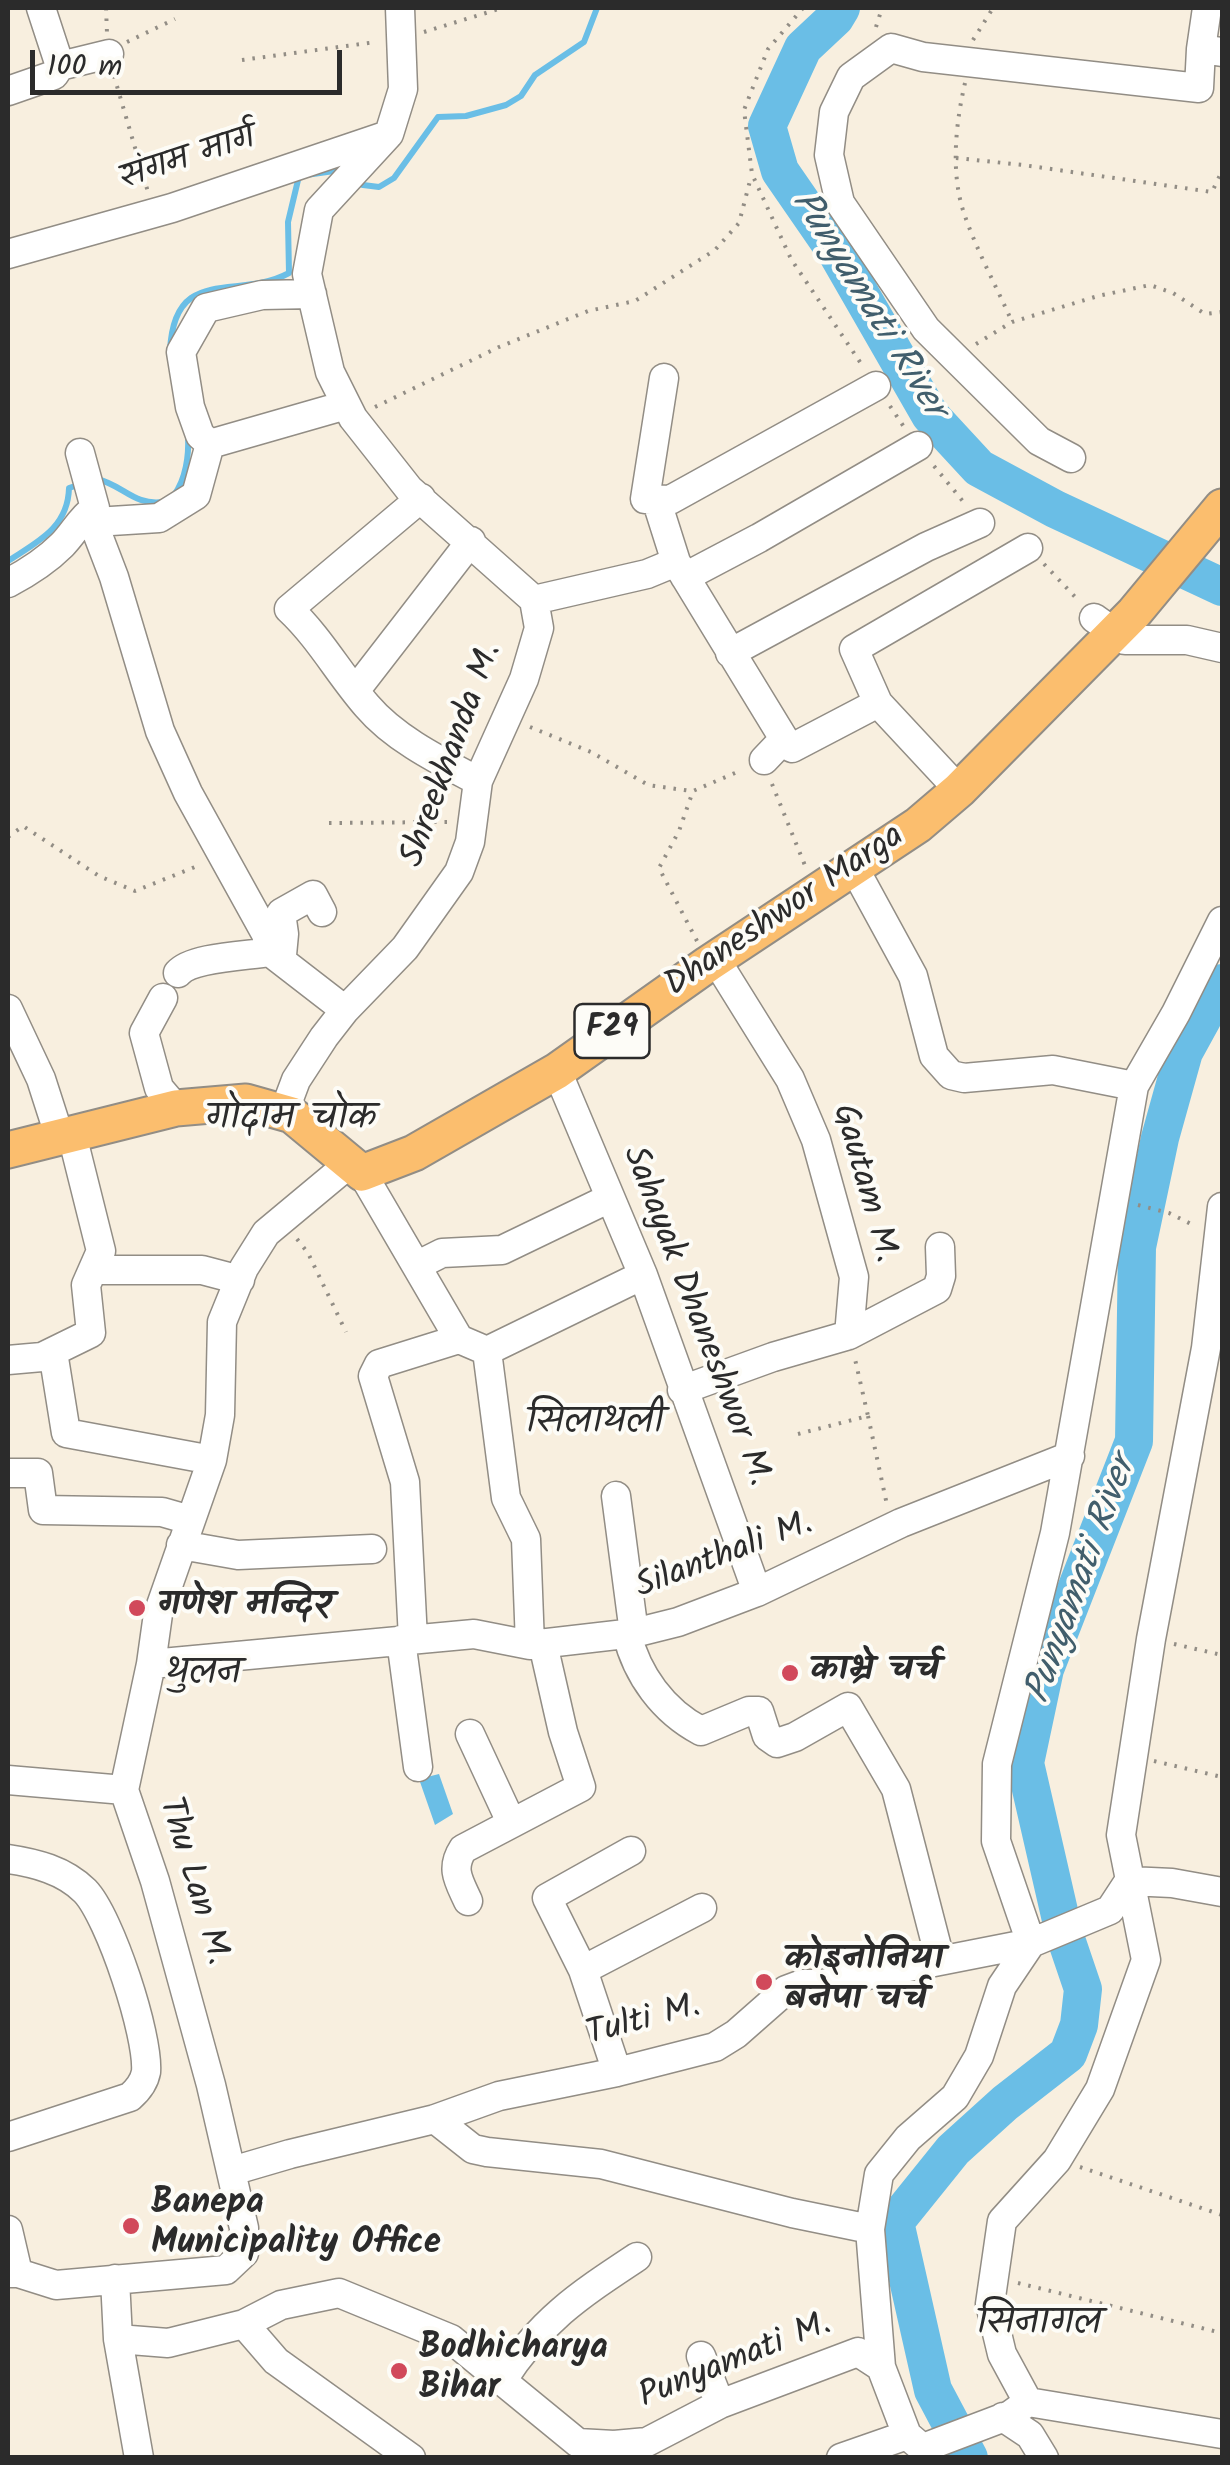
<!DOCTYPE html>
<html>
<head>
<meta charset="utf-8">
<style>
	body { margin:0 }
	#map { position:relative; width:1230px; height:2465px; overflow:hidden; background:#f8efdf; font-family:Kalam,sans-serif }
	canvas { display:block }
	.frame { position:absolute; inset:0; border:10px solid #2b2b2b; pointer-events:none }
	.scale { position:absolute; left:30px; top:50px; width:312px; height:45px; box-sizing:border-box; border:5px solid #2b2b2b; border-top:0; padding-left:12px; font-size:30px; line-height:35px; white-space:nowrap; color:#2b2b2b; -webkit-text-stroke:8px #fdfcf7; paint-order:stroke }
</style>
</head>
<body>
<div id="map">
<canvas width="1230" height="2465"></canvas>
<div class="frame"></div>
<div class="scale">100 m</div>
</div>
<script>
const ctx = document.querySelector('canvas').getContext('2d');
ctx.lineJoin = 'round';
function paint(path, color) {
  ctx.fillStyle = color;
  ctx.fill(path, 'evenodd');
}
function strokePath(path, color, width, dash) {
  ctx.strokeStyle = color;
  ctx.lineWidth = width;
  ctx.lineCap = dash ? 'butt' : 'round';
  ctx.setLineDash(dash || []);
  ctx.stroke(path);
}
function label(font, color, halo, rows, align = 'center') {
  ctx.font = font + ' Kalam,"Playpen Sans Deva",sans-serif';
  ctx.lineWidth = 8;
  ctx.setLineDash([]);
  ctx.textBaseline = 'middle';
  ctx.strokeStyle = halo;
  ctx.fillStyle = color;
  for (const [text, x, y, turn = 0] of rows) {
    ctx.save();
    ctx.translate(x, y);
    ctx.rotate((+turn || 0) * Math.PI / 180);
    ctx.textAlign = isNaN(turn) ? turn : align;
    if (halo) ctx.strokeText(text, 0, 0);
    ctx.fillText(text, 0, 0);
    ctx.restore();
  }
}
paint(new Path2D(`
	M439,1774L453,1814L435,1825L419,1779Z`), '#6abee6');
strokePath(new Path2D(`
	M363,185L379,187L394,178L438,117L466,116L506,105L521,96L535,75L584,42L597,8
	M170,351C174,263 238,301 289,273L288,222L299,176L341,170
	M97,479C123,485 134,506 163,502
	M174,495C186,479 189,455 188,436
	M8,561C37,542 68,528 69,488L81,484`), '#6abee6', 6);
strokePath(new Path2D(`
	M841,8L835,18L803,48L767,126L780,171L838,255L930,415L979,468L1055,509L1222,587
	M969,2458L933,2390L895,2222L953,2150L1005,2103L1068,2054L1079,2025L1083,1989L1064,1933L1025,1763L1045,1669L1134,1441L1137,1247L1160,1138L1184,1052L1222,983`), '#6abee6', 38);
const minor = new Path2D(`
	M41,8L60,66L109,54
	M1201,49L1207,8
	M8,91L54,75L60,66
	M8,254L172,208L388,135
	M664,378L645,499L670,500L876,386
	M210,444L200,435L190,407L181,352L206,308L262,295L312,294
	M210,444L346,405
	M80,453L95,508L96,530L114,577L160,731L188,793L266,934L270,952L345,1010
	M1071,458L1039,441L926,329L840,203L829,155L834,112L851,77L891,48L923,57L1199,88L1201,49L1222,52
	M421,498L289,609C320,638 339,674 367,706C395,739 440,761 478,781
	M656,499L676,562
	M95,522L159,518L196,495L210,444
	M685,577L759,538L918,446
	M8,583C27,573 46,561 62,545C74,533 80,519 95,508
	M534,600L647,574L676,562L784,739L764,760
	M1094,618L1125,640H1187L1222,648
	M730,653L926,547L980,523
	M355,691L471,541
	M878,703L854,649L1028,548
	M784,739L792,748L878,703L959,790
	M853,866L913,976L934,1056L951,1075L964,1078L1053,1070L1134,1086
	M282,955L284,934L281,913L313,895L322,912
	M178,973C192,957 246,956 270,952
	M163,998L144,1033L159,1088L176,1108
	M8,1009L41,1079L60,1138
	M557,1071L643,1275L757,1592
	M284,1112L296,1080L324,1037L345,1010L405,948L459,872L470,842L478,781L524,679L539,628L534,600L409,489L353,418L330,372L307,274L319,210L389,134L403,89L400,8
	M362,1173L459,1339L487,1351L643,1275
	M418,1265L442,1253L502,1250L610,1198
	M93,1270H202L240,1280
	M849,1335L937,1289L941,1276L940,1247
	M487,1351L506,1498L526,1539L530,1645
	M53,1352L66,1433L212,1460
	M8,1360L42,1357L91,1333L86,1285L101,1251L72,1135
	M682,1390L773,1357L849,1335L854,1277L816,1140L790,1079L716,960
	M8,1473H38L43,1510L162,1512L190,1520
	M616,1496L634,1633
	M181,1545L238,1555L372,1549
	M627,1634C637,1675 663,1711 701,1731L749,1711H759L767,1736L777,1743L795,1737L848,1707L896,1789L940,1959
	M413,1639L405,1482L373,1376L379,1364L459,1339
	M401,1640L418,1767
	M151,1664L474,1634L530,1645L634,1633L678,1622L757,1592L901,1523L1070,1456
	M470,1734L511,1822
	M8,1780L124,1790
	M8,1859C35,1863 64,1870 85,1891C110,1917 149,2036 146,2072C144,2083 138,2090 130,2097L8,2137
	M468,1901C459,1881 450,1869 463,1849L581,1787L563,1732L543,1644
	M583,1970L702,1908
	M617,2072L583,1970L547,1898L631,1851
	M435,2119L473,2149L487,2152L601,2164L792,2213L870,2229
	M232,2171L290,2154L435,2119L499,2096L617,2072L715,2047L736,2034L786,1990L802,1984H822L1031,1943L1110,1910L1129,1881L1172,1883L1222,1892
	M8,2230L18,2273
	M8,2273H18L56,2285L226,2270L244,2253V2228L211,2085L155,1881L124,1790L151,1664L158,1614L212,1460L220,1415L222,1322L244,1268L266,1233L350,1163
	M115,2279L118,2339L139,2458
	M244,2324L276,2361L411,2458
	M118,2339L168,2343L244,2324L281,2305L339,2293L451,2339L578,2443L614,2445L647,2442L720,2404L858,2352L881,2367L907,2435
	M701,2356L720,2404
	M881,2367L870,2229L879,2174L908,2138L955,2097L979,2056L1002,1986L1031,1943L996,1841L997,1764L1055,1533L1134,1086L1176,1013L1222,921
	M502,2381C541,2320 578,2296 637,2257
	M1028,2402L1002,2354L990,2304L1002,2221L1057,2160L1100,2089L1146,1960L1121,1835L1151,1639L1206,1348L1222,1207
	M1003,2417L1030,2435L1044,2458
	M923,2448L1010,2415L1028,2402L1222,2434
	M841,2458L907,2435L921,2447`);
const major = new Path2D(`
	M8,1150L176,1108L246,1102L292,1115L362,1173L414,1153L557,1071L708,964L918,825L959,790L1134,613L1222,507`);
strokePath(minor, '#928d85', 31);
strokePath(major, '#928d85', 39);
strokePath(new Path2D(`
	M106,8L107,33
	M803,8L768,49L744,110L752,174L791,259L862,365
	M876,27L882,8
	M424,32L502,8
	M973,40L993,8
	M127,42L175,19
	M242,60L376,42
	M114,76L148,192
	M965,83C956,122 951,168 962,207C974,246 996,285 1012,322
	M956,158L1023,165L1212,192L1222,171
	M976,344L1012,322L1098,296L1150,285L1173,293L1205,314L1222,312
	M890,406L904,427
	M375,407L499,347L588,311L635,301L715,250L739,223L751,177
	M934,466L966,505
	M1044,564L1079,601
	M530,727L591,752L648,785L691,791
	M772,784L806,868
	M329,823L448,822
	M8,837L23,826L99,876L135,891L200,865
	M697,941L659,868L679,831L693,791L742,770
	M1138,1205L1169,1213L1195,1226
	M297,1239L308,1253L346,1332
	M868,1416L887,1505
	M798,1434L868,1416L855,1359
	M1174,1644L1222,1655
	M1154,1761L1222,1777
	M1080,2167L1222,2215
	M1018,2283L1222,2333`), '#928d85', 4, [2.5, 8]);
strokePath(minor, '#fff', 28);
strokePath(major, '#fbbe6e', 35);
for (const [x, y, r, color] of [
	[137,1608,10,"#d1495b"],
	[790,1673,10,"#d1495b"],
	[764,1982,10,"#d1495b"],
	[131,2226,10,"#d1495b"],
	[399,2371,10,"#d1495b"]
]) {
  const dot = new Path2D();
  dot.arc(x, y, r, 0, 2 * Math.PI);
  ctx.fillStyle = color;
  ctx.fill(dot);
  strokePath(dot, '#fdfcf7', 4);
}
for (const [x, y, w] of [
	[612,1031,75]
]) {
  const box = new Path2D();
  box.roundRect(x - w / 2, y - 27, w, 54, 8);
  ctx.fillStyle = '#fdfcf7';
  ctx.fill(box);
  strokePath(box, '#2b2b2b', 2.5);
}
label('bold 32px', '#2b2b2b', null, [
	["F29",612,1031]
]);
label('35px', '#2b2b2b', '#fdfcf7', [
	["संगम मार्ग",188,161,-18],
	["Shreekhanda M.",454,756,-70],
	["Dhaneshwor Marga",786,913,-34],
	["Gautam M.",862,1184,74],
	["Sahayak Dhaneshwor M.",694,1317,69],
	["Silanthali M.",725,1558,-21],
	["Thu Lan M.",191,1882,73],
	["Tulti M.",644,2023,-15],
	["Punyamati M.",736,2363,-22]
]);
label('bold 35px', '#2b2b2b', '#fdfcf7', [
	["गणेश मन्दिर",157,1608],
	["काभ्रे चर्च",810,1673],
	["कोइनोनिया",784,1962],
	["बनेपा चर्च",784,2002],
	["Banepa",151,2206],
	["Municipality Office",151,2246],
	["Bodhicharya",419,2351],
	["Bihar",419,2391]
], 'left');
label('italic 38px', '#415e6c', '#fdfcf7', [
	["Punyamati River",866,306,58],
	["Punyamati River",1084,1581,-70]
]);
label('38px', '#2b2b2b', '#fdfcf7', [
	["गाेदाम चाेक",291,1122],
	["सिलाथली",595,1426],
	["थुलन",203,1677],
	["सिनागल",1039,2327]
]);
</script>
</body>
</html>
